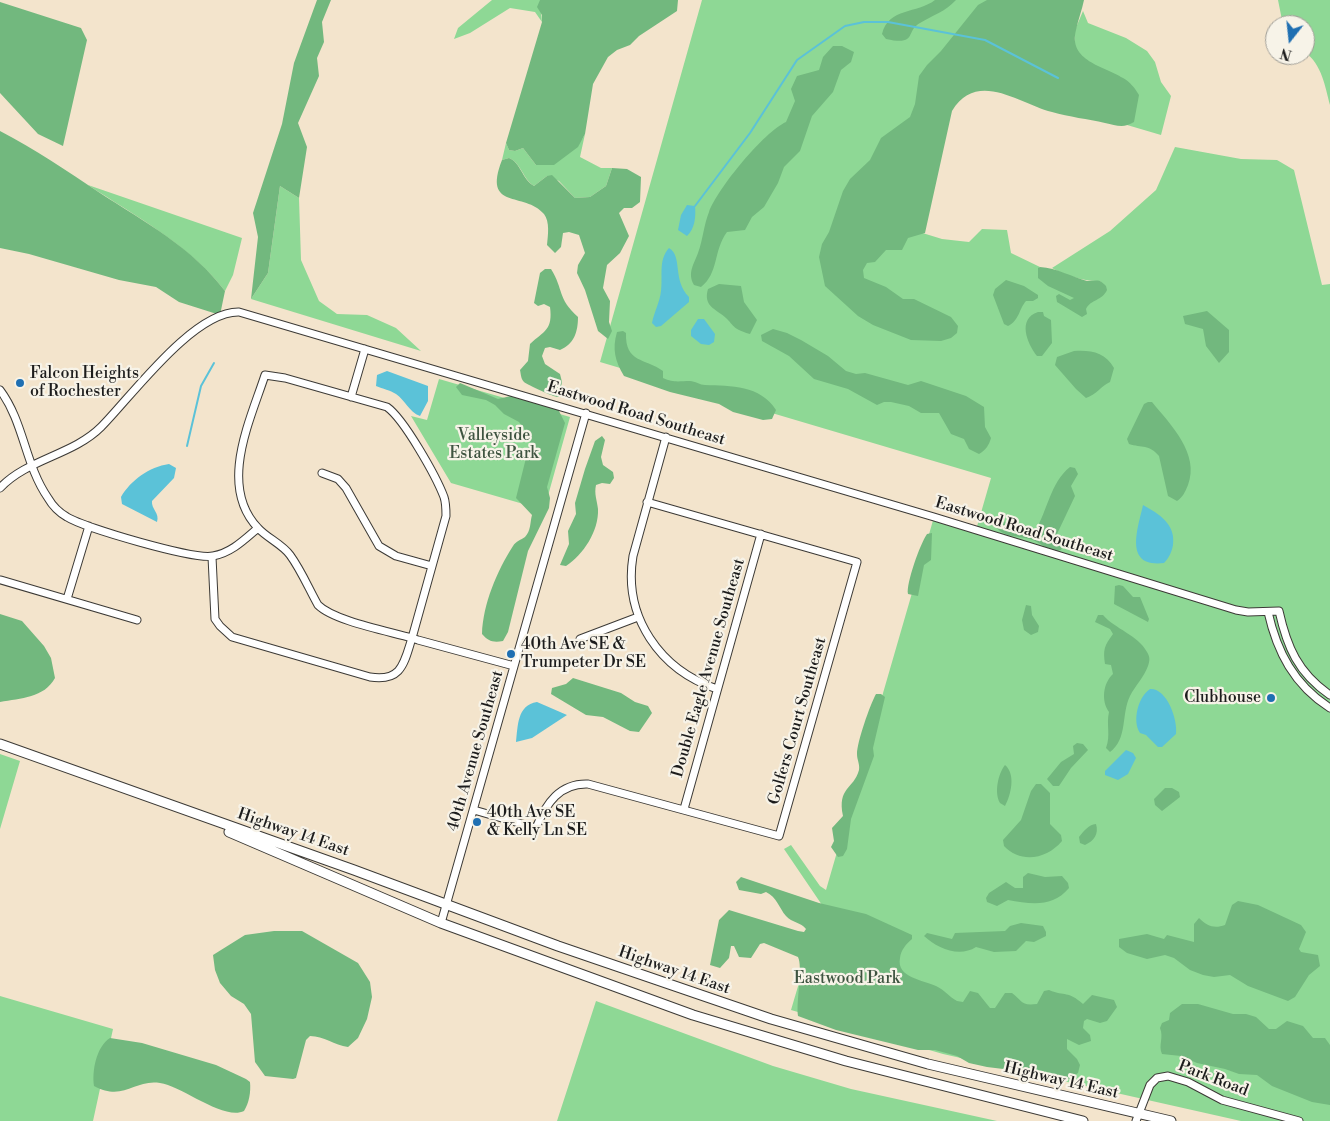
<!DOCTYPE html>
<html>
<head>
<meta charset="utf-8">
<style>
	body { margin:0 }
	#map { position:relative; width:1330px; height:1121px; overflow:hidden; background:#f3e4cc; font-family:"Libre Bodoni",serif }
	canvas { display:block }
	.north { position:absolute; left:1265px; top:15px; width:50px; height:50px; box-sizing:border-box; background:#f7f3e8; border:1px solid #9f9d96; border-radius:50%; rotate:196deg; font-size:14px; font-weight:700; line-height:20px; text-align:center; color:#1c1c1c }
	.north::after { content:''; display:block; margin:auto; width:18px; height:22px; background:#1f6fb2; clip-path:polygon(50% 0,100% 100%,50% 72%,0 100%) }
</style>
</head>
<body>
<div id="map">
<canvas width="1330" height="1121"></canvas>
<div class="north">N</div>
</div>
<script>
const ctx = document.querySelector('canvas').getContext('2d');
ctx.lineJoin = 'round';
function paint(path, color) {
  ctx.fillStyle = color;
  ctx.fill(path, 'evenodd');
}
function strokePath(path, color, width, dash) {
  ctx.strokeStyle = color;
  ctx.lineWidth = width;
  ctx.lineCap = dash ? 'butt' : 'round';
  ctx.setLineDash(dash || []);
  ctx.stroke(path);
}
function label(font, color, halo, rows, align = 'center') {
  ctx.font = font + ' "Libre Bodoni",serif';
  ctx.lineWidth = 4.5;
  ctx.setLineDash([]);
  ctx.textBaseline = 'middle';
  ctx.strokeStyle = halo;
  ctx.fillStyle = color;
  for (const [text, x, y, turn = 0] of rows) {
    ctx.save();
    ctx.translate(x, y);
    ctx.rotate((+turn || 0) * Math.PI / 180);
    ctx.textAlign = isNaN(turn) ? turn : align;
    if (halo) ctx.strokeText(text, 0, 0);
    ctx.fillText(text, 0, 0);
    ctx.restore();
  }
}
paint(new Path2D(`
	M492,0H540L542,22L535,12L510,8L470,33L454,39L458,28Z
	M702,0H1048L1075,42V30L1083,11L1088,23L1126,38L1147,51L1155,62L1161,82L1171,96L1161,135L1066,107L973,46L903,227L942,239L969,242L982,229L1007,230L1011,253L1040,267L1039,268L1106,289L1100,281C1086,282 1064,275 1052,268L1110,231L1156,190L1175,147L1241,159L1277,160L1294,170L1322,285L1330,284V1121H1241L943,1054L791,1010L822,905L784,849L791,845L820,886L826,890L934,517L976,530L991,478L600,362Z
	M1278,0H1330V105C1325,86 1322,65 1305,52V25H1283Z
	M585,134L580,157L601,168H612L606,186L590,197L575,198L559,181L547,176L534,186C523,179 521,163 509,158L502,160L506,143L509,150L515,151L523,148L536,165C558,157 573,156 585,134Z
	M88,185L242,238L233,275L225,291C192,247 134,215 88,185Z
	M280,186L299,198L301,260L319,301L337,314L367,315L396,328L421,351L251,299L268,273Z
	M439,379L570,417L544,510L451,483L411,416L427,420Z
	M0,754L20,761L0,829Z
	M0,996L113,1029L93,1121H0Z
	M596,1001L773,1066L851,1089L997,1121H557Z`), '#8ed895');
paint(new Path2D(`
	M317,0H331L322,22L324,42L317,58L319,76L298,123L307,147L299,198L280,186L268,273L251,299L258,237L253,213L282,124L294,63Z
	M540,0H678L677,11L639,36L630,45L617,50L608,57L593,84L585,134L578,147L554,165H536L523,148L515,151L509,150L506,143L542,22V15L537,7Z
	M935,0H956C945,12 933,15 920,23C905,31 918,46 886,39L882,34C889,7 917,14 935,0Z
	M987,0H1084C1082,10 1078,20 1076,30C1068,61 1104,66 1123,78C1130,82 1135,88 1139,95L1134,122C1123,129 1116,125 1105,123C1088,119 1069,117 1052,112C1020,104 977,69 952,111L925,233L908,238L902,250H886L875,262L867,263L863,270L864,278L886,287L903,299H914L951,317L958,326L957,333L951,338L941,341L911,340L873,325L858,316L825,286L819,257L822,244L829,232L843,191L850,179L870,160L881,138L910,117L915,104L919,76L927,65L941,51L978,5Z
	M0,2L81,28L87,40L63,146L38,134L0,93Z
	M833,46H842L854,52L851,62L841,70L833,92L812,116L800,151L784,167L778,183L764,207L752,217L745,230L727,232C713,251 719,273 701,287L694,285C687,273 694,264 698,253C703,239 704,224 709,212C718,188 764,132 786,122L795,101L791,89L797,76L819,70L823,57Z
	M0,131C35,149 67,171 100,193C145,222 193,248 225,291L220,315L179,302L156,287L119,280L29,254L0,248Z
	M509,158C521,163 522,179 534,186L547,176L552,175L575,198L590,197L606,186L612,168L627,169L641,177L640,202L632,208H624L619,213L629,236L620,253L607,265L603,288L610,301L609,322L612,331L608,339L598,331L585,290L577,273L578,265L585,253L579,235L569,232L563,233L561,247L555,253L547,245C548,235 550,222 544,214C525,191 482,211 502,160Z
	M1040,267C1057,268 1072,277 1087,281C1091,281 1096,280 1100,281C1102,282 1104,284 1106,286L1107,290C1102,301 1091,299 1086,309L1087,314L1082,317L1057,302L1056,296L1059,294L1070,300L1074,298L1048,286L1038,278V268Z
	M545,269H551C564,290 557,298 578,317C578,332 574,344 560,350L550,347L545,348L542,356L545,364L560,374L562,382L559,397C555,398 528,385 524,382C521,379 521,375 520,370L528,361L530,344C544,331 553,330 550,307L544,304L538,306L534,303L540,273Z
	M1006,280L1024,286L1038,295V298L1033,301H1026C1019,309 1019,321 1008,326L1004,324L993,295L995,289Z
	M719,284L741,286L744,302L757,320L750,334C729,328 735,324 721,314C711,307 704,303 708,289Z
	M1207,311L1229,330V352L1219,363L1206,346L1203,329L1185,324L1183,316Z
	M1038,312H1043L1044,316L1051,320L1052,343L1042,356H1037C1027,343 1017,319 1038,312Z
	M773,329L787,333L801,340L828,356L846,371L856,374L865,373L908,385L921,381L966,396L984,407L985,427L991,438C989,445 986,450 979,454L969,449L964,439L951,434L939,413H921L909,406L891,402H884L877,405L848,389L814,379L789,356L762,341L761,335Z
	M623,331L626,333C625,363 645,358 663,371V378C674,383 679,381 690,381C695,381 700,385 705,385C731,386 760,385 776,410L772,419L763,420L733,412L719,404L670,392L624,376C615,361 612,349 617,332Z
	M1074,351C1091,350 1105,352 1114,368L1110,382C1101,386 1096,395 1086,398L1076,389L1055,365L1057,357Z
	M460,383L498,399L515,395L558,409L565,423L547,487L550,498L549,508L528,551L508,632L503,641C493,643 488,641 482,634C483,604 497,571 513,546C516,541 521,540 525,537C531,531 530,522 532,515L516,498L531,438L519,422L504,414L495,405L486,400L462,395L456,387Z
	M1148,402H1152C1171,425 1200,454 1188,485C1185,492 1183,497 1177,501L1168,496L1159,456C1149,444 1142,448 1129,444L1127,439L1144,404Z
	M602,436L605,440L601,457L603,465L613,472L614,478L610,484L602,483L596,485C594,494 597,500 598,509C599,531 583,555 566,566L560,565L569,544L568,531L576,514L575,503L585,469L595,441Z
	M1070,467L1075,468L1078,474L1071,486L1075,496L1057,534L1063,545L1061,550C1050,554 1044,545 1035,541C1023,535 1002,539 995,525L998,521H1002L1035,531C1048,510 1050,483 1070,467Z
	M932,533L931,560L924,565L918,596L908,594C906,584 920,544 927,534Z
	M1119,585L1123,586L1133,597H1140L1149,619L1148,622L1114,604L1115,586Z
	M1026,605L1031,606L1032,615L1039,626L1038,632L1031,635L1024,630L1022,620Z
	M0,614L22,621L44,646L51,658L55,678C44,698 21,698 0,702Z
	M1098,615H1103C1115,629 1138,635 1147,652C1150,657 1150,660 1148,666C1144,677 1135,686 1130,696C1121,714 1128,739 1110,752L1106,748C1111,735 1106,725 1109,712C1101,701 1103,683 1113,674L1111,665L1105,664C1103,650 1104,646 1113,634L1110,629L1095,622Z
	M573,678L621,693L635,702L648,706L652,713L639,732L630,731L603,717L586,715L551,694L552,688L566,684Z
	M876,694H881L885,697L873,748L874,756L851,819L847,849L843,856L838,857L831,847L834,841L832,828L843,816C837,787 854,789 859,770C860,764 857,760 857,754C857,742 870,705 876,694Z
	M1077,743L1083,744L1088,750L1071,768L1059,786H1053L1047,779L1061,762L1074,754L1073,746Z
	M1005,765C1016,774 1011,795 1005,806L1000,803C994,793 998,774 1005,765Z
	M1036,784H1041L1050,793V824L1061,835L1062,841C1047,859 1021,864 1004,846L1003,840L1021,820L1031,791Z
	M1165,788H1172L1179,792L1180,797L1162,811L1155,805L1154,799Z
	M1096,824C1099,834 1094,841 1085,845L1080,843L1079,837C1084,831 1088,825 1096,824Z
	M1028,873L1045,877L1062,876L1068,883L1069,888C1052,908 1031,904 1008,900L997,906L987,902L986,898L989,893L1006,882L1015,888H1023V877Z
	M741,877L819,903L866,914L912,935V939C906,944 901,950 900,958C896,978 924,980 936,986C945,990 949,997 957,1001L963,1002L970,991L978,993L990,1008H995L1005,993H1012C1023,1001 1020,1006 1037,1004L1044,991L1049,990C1066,997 1067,990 1083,1004L1092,995L1114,1000L1117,1007L1107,1021L1100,1023L1087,1019L1084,1021L1083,1028L1090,1035L1091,1041L1079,1045L1067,1039V1049L1077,1059L1080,1065L1078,1073L1062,1083L1036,1073L987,1067L969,1063L957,1056L935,1050H918L836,1030L798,1016C796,1001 803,967 798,957L764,943L760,944L751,958L739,957L734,946H731L729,958L720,968L710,965L719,920L729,910L798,931L804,932L806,929C801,922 792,923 786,916C779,908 777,897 766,892L761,894L739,890L736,882Z
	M1238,901L1258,905L1301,925L1306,932L1299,949L1301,952L1318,955L1320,966L1309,975L1295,997L1288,1001L1248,986L1230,975L1214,977L1203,975L1190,970L1174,958L1165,955L1147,959L1127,953L1119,947V939L1147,934L1164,939L1167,935L1194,942V924L1199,918C1207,926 1214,929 1225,925L1232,905Z
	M1021,923L1043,926L1046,932V936L1034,942L1026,941L1016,951L994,952L976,947C959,958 937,948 924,936L927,933L952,939L955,933L1005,931L1010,926Z
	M274,931H302L358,963L370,982L372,997L367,1019L358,1038L348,1047C334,1045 324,1036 310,1036L306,1040L296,1078L293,1079L265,1076L255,1062L251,1014L244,1004L231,996L220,983L215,970L213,955L245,935Z
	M1182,1004H1198L1233,1014H1246L1256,1017L1269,1029H1276L1287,1021L1303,1026L1313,1038H1325L1330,1045V1105L1312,1102L1272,1086L1257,1075L1239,1074L1225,1069L1197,1063L1181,1056L1162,1054C1158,1045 1164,1038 1160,1028L1162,1023L1169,1020L1170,1013Z
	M110,1038L142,1043L216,1065L246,1079L250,1082C251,1092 249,1103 244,1111C224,1121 182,1086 160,1083C134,1079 124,1102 94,1086C92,1071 96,1047 110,1038Z`), '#72b87e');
paint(new Path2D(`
	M687,205L695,206C696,216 695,229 687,236L678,230L681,215Z
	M669,248C683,256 672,280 689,297V302L661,326L656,327L652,323C654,312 660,302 661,291C663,276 658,260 669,248Z
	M698,319H704L715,334L714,342L709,345L701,344L691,336V330Z
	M387,371L428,386V401L420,416C409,412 405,400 396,394C390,390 383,389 376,386L377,375Z
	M169,464L176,468L174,478L152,501C151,509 160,513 157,522L122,504L121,497C131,480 149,467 169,464Z
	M1143,505C1159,514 1176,524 1173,545C1172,551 1169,558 1164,563C1123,568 1138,528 1143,505Z
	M1150,689C1167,688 1178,720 1176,734L1162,747H1158L1146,735L1140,733C1132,721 1138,697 1150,689Z
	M537,702L567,715L532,738L516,742C518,726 517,705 537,702Z
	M1126,750L1133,753L1136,758L1128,774L1118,780L1105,775V771Z`), '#5bc2d8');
strokePath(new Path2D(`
	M695,206L750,133L797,60L845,26L864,22H888L985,40L1058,78
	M187,446L201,386L214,363`), '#5bc2d8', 2);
const minor = new Path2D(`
	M0,390C24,422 25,465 48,498C52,505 60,513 67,517C85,528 194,560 213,556C231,553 244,540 258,528
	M351,397L365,349
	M666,437L633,556C623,617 660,670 717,689
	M322,473L338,479L346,488L379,546L396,556L432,566
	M0,488C27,459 73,455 101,427C131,397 193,311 239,312L934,517L1236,610L1248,612L1279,611C1287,647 1298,673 1330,695
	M212,557L215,619L220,626L232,637L370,677C402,682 404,663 412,638L446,516C446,510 446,503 444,497C436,476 404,419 387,407L285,378L265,375C250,421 218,486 258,528C267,538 282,544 290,555C301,570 309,589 318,605C334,621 388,631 412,638L418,640L514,666
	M1,580L137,620
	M67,599L89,526
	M1268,612C1277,652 1294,685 1330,708
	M580,639L638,617
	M684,809L761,534
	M474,810L536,828C546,803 560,783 588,784L779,836L857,562L647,502
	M441,923L586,413
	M1136,1121L1150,1085L1157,1078L1168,1076L1188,1082L1222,1100L1299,1121`);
const major = new Path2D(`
	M0,744L354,870L558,946L771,1019L928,1064L1171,1121
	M229,832L441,923L693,1015L846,1061L1083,1121`);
strokePath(minor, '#3c3a36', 9);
strokePath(major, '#3c3a36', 11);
strokePath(minor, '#fff', 7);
strokePath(major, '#fff', 9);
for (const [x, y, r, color] of [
	[20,383,5,"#1f6fb2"],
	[511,654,5,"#1f6fb2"],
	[1271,698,5,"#1f6fb2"],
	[477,822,5,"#1f6fb2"]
]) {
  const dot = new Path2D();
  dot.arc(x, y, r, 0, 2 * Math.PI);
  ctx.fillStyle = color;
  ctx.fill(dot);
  strokePath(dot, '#f7f3e8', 2);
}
label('16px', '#1c1c1c', '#f7f3e8', [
	["Falcon Heights",30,374],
	["of Rochester",30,392],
	["40th Ave SE &",521,645],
	["Trumpeter Dr SE",521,663],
	["Clubhouse",1261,698,"right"],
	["40th Ave SE",487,813],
	["& Kelly Ln SE",487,831]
], 'left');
label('16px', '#1c1c1c', '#f7f3e8', [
	["Eastwood Road Southeast",636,414,17],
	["Eastwood Road Southeast",1024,530,17],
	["Double Eagle Avenue Southeast",709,668,-74],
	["Golfers Court Southeast",798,721,-74],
	["40th Avenue Southeast",476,751,-74],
	["Highway 14 East",293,833,19],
	["Highway 14 East",674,971,19],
	["Park Road",1213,1079,21],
	["Highway 14 East",1061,1081,13]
]);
label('16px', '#3e5440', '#f7f3e8', [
	["Valleyside",494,436],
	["Estates Park",494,454],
	["Eastwood Park",847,979]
]);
</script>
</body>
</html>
